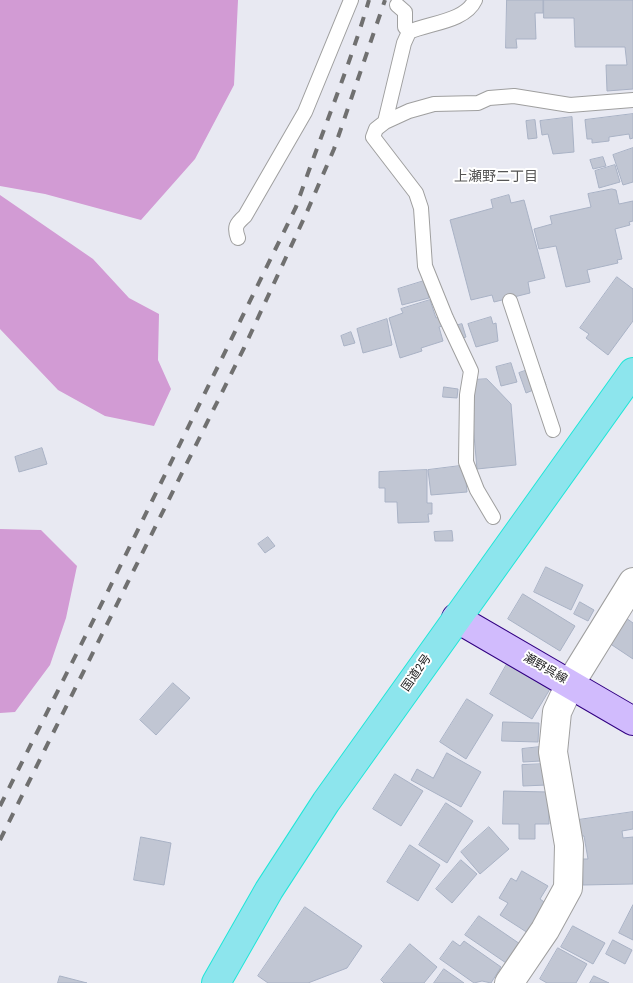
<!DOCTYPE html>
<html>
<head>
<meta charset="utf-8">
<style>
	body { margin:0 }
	canvas { display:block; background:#e8e9f2 }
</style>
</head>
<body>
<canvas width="633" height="983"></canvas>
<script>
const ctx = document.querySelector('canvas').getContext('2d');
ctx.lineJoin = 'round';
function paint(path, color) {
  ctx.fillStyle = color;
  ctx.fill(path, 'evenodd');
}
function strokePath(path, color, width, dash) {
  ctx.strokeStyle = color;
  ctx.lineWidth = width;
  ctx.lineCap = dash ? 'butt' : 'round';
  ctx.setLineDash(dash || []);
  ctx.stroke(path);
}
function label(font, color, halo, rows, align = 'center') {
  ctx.font = font + ' "Roboto Condensed","Noto Sans JP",sans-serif';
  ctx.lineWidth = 4;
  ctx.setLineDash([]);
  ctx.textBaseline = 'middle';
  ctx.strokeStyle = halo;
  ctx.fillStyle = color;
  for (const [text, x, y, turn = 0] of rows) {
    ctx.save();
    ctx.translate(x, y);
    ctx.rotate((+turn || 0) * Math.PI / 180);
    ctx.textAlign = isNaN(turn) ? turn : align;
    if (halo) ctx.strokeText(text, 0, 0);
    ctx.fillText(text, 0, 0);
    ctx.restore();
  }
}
paint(new Path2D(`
	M0,0H238L234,85L195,159L141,220L45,194L0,186Z
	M0,195L93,259L129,298L159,314L158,360L171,389L154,426L105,416L58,390L0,329Z
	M0,529L41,530L77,566L66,618L50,665L15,712L0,713Z`), '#d29bd4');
const building = new Path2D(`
	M507,0H543V13H535L536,39H516L517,48H506Z
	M544,0H633V89L607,91L606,65H627L625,47H575L574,18H544Z
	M633,114V138L630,139L629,134L609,137V141L592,143V139H587L585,120Z
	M572,117L574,152L553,154L548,134L542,135L540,121Z
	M535,120L537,138L528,139L526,121Z
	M633,148V182L623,185L613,155Z
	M603,157L606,166L593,169L590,160Z
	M615,165L620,182L599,188L595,171Z
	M612,189L616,190L619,204L633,201V221L629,222L630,225L615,229L622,259L617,260L618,263L587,270L590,282L566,287L556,246L539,249L534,229L552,224L550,216L591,207L588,194Z
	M509,195L511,203L524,200L545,278L528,282L530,293L494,302L492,295L471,300L450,220L493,208L491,200Z
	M617,277L633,289V321L608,355L586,338L589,334L580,328Z
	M424,281L429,298L402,305L398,289Z
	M430,300L436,318L439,317L442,326L439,327L443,341L421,348L422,351L400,358L389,318L403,313L401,309Z
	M491,317L493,324L496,323L498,341L476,347L468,324Z
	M387,319L392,345L363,353L357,329Z
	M462,324L466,337L460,339L455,326Z
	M351,332L355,343L344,346L341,336Z
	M511,363L517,382L501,386L496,367Z
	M539,366L546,385L526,393L519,373Z
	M487,379L511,404L516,465L477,469L470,390L473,380Z
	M444,387L458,389L457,398L443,397Z
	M42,448L47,464L19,472L15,457Z
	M460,466V468H465L467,492L431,495L428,470Z
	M427,470V503H432V514H428L429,522L398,523L397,502H385V488H379V472Z
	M452,531L453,541H435L434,532Z
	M268,537L275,546L265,553L258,544Z
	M546,567L583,585L571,610L534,592Z
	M523,594L575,626L560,651L508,619Z
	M580,602L594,610L588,621L574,614Z
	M626,618L633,623V659L609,643Z
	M507,664L550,689L532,719L490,694Z
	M173,683L190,698L156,735L140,720Z
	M467,699L493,715L466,759L440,742Z
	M503,722L539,723L538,742L502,741Z
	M540,747L541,761L523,762L522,749Z
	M447,753L481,772L461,807L411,780L417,769L433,778Z
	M547,764V785L523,786L522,765Z
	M395,774L423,791L401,826L373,809Z
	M504,791L549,792V824H535V839H519V824H503Z
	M446,803L473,821L447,863L419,845Z
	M633,812V829L622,831L623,838L633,837V884L583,885L582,859H588L584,836H580L578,820Z
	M489,827L509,849L480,874L461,852Z
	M141,837L171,843L164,885L134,880Z
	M410,845L440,865L418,901L387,882Z
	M461,860L477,874L452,903L436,889Z
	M522,871L548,886L540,899L547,904L528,933L500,915L508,903L499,898L511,878L516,881Z
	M633,905V940L619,933Z
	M305,907L362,946L347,968L308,983H268L258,976Z
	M479,916L523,946L509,965L465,935Z
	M573,926L605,943L593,964L561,947Z
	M613,940L632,950L625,964L606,954Z
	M453,941L460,946L464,941L501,967L491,983L482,981L474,983L440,959Z
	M410,944L437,967L424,983H384L381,980Z
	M558,948L587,964L576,983H547L540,979Z
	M444,969L464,983H434Z
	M60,976L87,983H58Z
	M594,976L609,983H590Z`);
paint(building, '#c1c6d3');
strokePath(building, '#a9b2c5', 1);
const lane = new Path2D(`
	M397,5L405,12V27L409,32
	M385,122L404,43L409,32C428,23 465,22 475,0
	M238,238C234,227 236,224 245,216L305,112L351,0
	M510,301L553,430
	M493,517L477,490L466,462L467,395L471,371L446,318L425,266L421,208L416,193L373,137L376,129L385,122L409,111L434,104L478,103L489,98L514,96L570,105L633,100`);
const street = new Path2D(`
	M509,983L545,930L568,888L569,845L553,752L557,712L570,684L633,582`);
const secondary = new Path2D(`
	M456,618L633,721`);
const highway = new Path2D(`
	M216,983L269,890L326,802L633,372`);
strokePath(lane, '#9f9f9f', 16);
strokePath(street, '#9f9f9f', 30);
strokePath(secondary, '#310082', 30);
strokePath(highway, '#20e6d8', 30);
strokePath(lane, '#fff', 14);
strokePath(street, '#fff', 28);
strokePath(secondary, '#d1bbfd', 28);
strokePath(highway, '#8de5ed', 28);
strokePath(new Path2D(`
	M0,806L106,595L296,207C320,137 348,71 369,0
	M0,840L244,348L306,214L334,149L385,0`), '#707070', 4, [10, 10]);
label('12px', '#222', '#fff', [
	["瀬野呉線",545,669,30],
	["国道2号",417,673,-55]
]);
label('14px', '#555', '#fff', [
	["上瀬野二丁目",496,177]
]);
</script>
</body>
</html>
